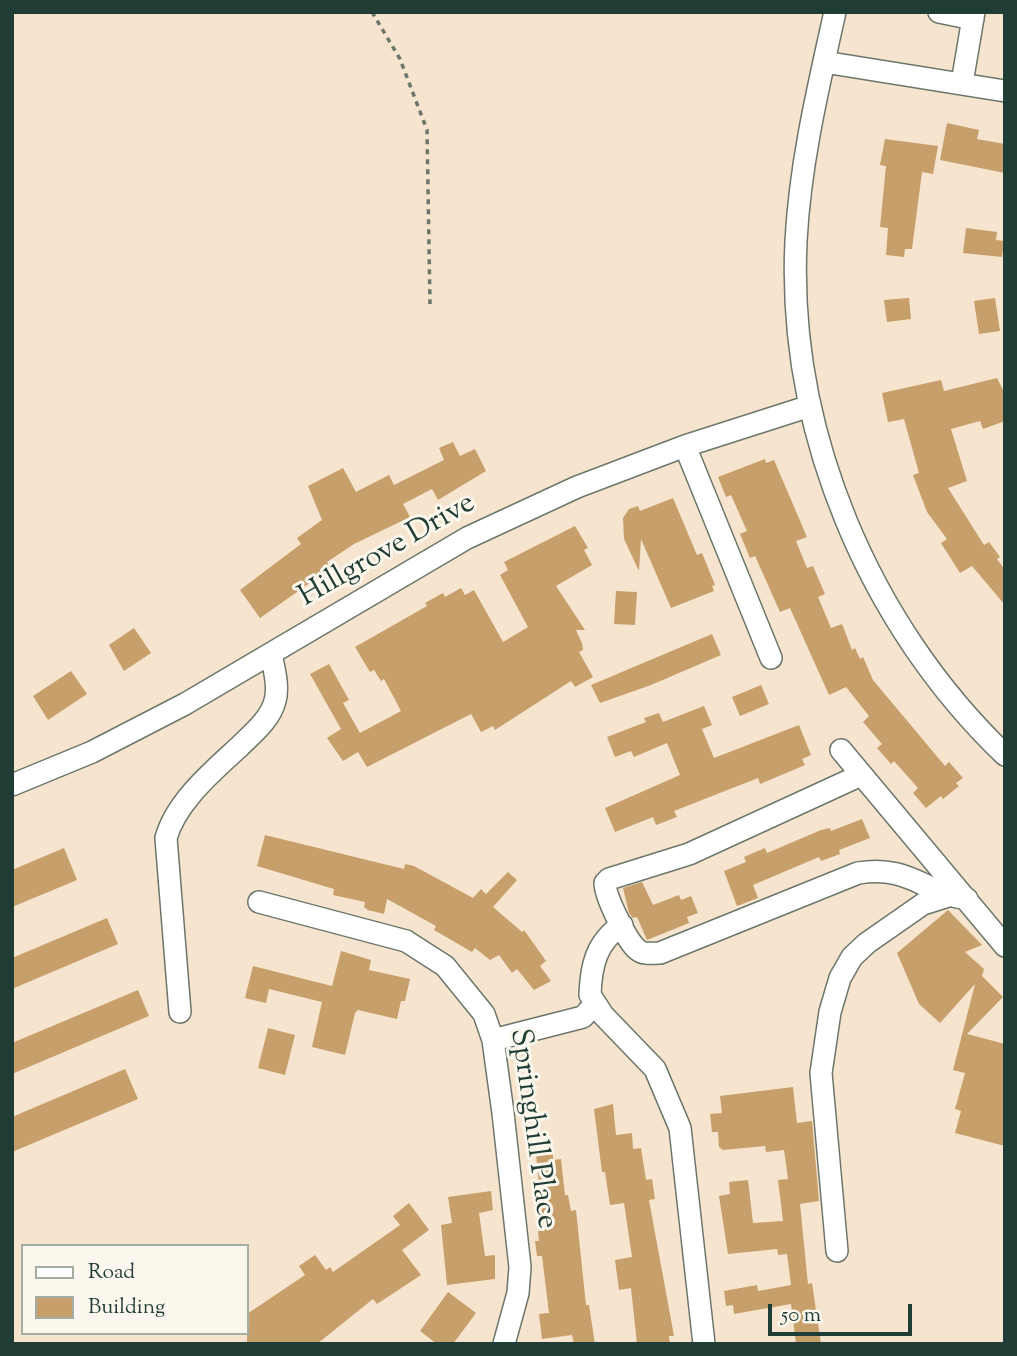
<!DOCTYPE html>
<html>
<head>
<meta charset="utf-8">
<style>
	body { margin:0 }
	#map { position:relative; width:1017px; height:1356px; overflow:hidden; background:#f7e4ce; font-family:"Sorts Mill Goudy",serif }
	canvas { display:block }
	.frame { position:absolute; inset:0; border:14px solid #1f3d34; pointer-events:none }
	.legend { position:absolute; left:21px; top:1244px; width:228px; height:91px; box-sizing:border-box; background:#fbf7ec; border:2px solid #a3ada2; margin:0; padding:9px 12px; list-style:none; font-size:21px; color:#1f3d34 }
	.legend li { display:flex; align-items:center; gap:14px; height:35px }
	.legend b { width:35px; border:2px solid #a3ada2 }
	.scale { position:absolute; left:768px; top:1304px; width:144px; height:32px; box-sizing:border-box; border:4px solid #1f3d34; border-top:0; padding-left:9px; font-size:21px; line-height:24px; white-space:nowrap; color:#1f3d34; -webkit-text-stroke:5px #fbf7ec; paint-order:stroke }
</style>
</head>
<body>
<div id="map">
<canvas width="1017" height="1356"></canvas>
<div class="frame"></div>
<ul class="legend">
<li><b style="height:9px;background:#fff"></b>Road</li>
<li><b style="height:19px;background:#c69f6b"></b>Building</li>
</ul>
<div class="scale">50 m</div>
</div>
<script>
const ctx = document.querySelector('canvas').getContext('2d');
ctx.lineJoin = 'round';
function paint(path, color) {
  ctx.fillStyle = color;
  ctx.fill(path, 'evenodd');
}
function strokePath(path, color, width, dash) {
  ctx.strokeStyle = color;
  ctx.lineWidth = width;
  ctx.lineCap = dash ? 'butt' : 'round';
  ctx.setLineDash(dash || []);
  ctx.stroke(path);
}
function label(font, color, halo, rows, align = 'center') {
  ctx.font = font + ' "Sorts Mill Goudy",serif';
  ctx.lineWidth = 6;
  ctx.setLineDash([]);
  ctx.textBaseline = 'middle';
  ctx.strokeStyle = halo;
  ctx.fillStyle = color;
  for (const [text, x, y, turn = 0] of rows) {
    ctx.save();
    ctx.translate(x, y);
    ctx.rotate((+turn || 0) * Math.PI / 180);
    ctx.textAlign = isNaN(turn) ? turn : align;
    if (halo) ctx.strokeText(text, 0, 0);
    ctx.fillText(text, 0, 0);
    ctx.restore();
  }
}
paint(new Path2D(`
	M947,123L979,130L977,139L1005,144V173L940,160Z
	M885,139L938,146L933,174L922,172L912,249H905L904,257L886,255L888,228L880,227L886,166L880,165Z
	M966,228L997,232L996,240L1004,241L1002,257L963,253Z
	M909,298L911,319L887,322L884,300Z
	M995,298L1000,331L979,334L974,301Z
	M997,378L1005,394V421L983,429L980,421L951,429L967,481L948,488L984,545L989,542L1000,557L997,559L1005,570V605L972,566L960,573L941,543L947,539L927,512L913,475L919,473L904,419L888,422L882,393L941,380L944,391Z
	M453,442L460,456L475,449L486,471L438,500L432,489L403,504L410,517L354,544L327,562L331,568L260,618L240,590L301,544L297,538L322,520L308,486L343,468L356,492L389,475L394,485L444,460L439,448Z
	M765,459L766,463L774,460L807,537L796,541L807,568L813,566L825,594L818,597L831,628L842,624L852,650L855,648L860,659L863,657L873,680L945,766L949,762L963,778L956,783L959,786L943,799L941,796L926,808L913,793L918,788L894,761L891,764L877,748L882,744L863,722L869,716L846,687L829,695L790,608L780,612L755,556L750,558L740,534L747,531L731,495L726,497L718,477Z
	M673,498L697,555L702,553L715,585L712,586L714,591L671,608L641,539L639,571L624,539L623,518L629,509L638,506L640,511Z
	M575,526L588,548L584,550L592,565L556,586L585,630H576L582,643L583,650L579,652L593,677L575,687L571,681L495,730L493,726L481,732L471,714L367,767L358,752L343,761L327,738L341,729L310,674L329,664L349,700L343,703L360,733L401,711L384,679L381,681L374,670L370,672L355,647L427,606L425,603L443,593L445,597L461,588L465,595L474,590L503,642L528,627L500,575L508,570L504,562Z
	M616,591L637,592L635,625L614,624Z
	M134,628L151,653L124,671L109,645Z
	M712,634L721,655L651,685L600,703L591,685Z
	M71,671L87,694L48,720L33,696Z
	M761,685L769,704L740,716L732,697Z
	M704,706L712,725L702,729L714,758L799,725L811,755L802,759L805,765L760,784L758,778L674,811L677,817L656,825L653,817L615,832L605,808L680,775L667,743L634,757L631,751L615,757L607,737L646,722L644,718L659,713L663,722Z
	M862,819L870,838L839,850L840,854L821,861L819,857L753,885L758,898L737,906L724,871L746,862L744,857L765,848L767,853L821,830L830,828L831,831Z
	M265,835L404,869L405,864L414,866L473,898L481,889L486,894L508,872L517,880L493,907L522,932L524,930L546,961L540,966L551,981L534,990L517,969L512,973L499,955L490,960L475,948L472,952L434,930L436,926L387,899L384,914L368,910L364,907L365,902L333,895L334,889L257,866Z
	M64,848L77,880L12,907V870Z
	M642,882L653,905L679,895L681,900L691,896L698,913L687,917L689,923L647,940L637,917L633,918L629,913L623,888Z
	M948,910L982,945L965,952L984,969L982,976L1003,997L967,1034L1005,1044V1146L955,1133L961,1111L955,1109L965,1073L953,1070L975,984L940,1023L919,1004L897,953Z
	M107,918L118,944L12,989V958Z
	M341,951L371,960L369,970L410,979L405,1001H401L397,1019L358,1010L355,1013L345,1055L312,1047L322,1002L269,989L266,1003L245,998L253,966L332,986Z
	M138,990L149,1016L12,1074V1043Z
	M268,1028L295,1035L285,1075L258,1068Z
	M125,1069L138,1099L12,1152V1117Z
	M793,1087L797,1123L812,1121L819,1201L800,1204L808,1284L812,1283L821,1344H796L791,1304L734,1314L733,1305L726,1306L724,1291L757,1285L758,1291L791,1285L787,1254L778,1255L777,1249L728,1254L719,1196L730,1194L729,1182L748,1180L753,1223L783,1221L778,1180L788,1179L784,1150L766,1152L765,1146L723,1150L719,1147L718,1132H712L710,1114L722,1113L720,1096Z
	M613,1104L616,1135L632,1133L633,1149L641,1148L646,1180L652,1179L655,1199L649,1200L674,1336H669L670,1344H637L631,1288L619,1290L615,1260L632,1257L624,1203L610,1205L605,1172H602L594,1109Z
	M553,1153V1160L561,1159L565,1195H568L571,1211L576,1210L586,1305H589L595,1344H574L572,1335L542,1339L539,1314L549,1313L542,1256H537L535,1241H539L538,1231H541L537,1203H541L536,1154Z
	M491,1191L493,1210L479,1213L485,1256L495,1255V1279L447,1285L441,1225L452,1223L448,1197Z
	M409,1203L429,1230L402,1250L421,1275L377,1304L373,1299L317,1344H247V1314L305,1275L299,1266L315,1255L326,1270L330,1267L333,1272L400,1225L393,1216Z
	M448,1292L476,1313L453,1344H437L420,1331Z`), '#c69f6b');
const minor = new Path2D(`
	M835,12C818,88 800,164 796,241C787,431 869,625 1005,755
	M939,12L973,19
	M824,62L1005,91
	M962,83L974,12
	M685,446L771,658
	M841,750L1005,946
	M861,775L689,854L609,879L605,883C605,896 627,942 638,950C644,955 653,953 660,953L858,873C910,865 922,892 967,899
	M12,785L92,752L185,704L467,538L577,487L685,446L810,406
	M259,902L406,941L445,966L484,1014L493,1040L503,1113L520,1267L518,1293L504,1344
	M622,925C596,942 591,966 590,995L603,1015L655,1069L680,1128L704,1344
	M180,1012L166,838C176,802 212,772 239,747C252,734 270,720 275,701C279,686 274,669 271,654
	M493,1040L583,1017L594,1005
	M837,1251L821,1073L830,1012L840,978L852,957L867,943L923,904L948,896`);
strokePath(minor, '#6b776a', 24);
strokePath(new Path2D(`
	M372,12L400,59L427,130L430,304`), '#6b776a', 3.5, [5, 5]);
strokePath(minor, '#fff', 21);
label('30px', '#1f3d34', '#fbf7ec', [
	["Hillgrove Drive",388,552,-30],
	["Springhill Place",531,1129,82]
]);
</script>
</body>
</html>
